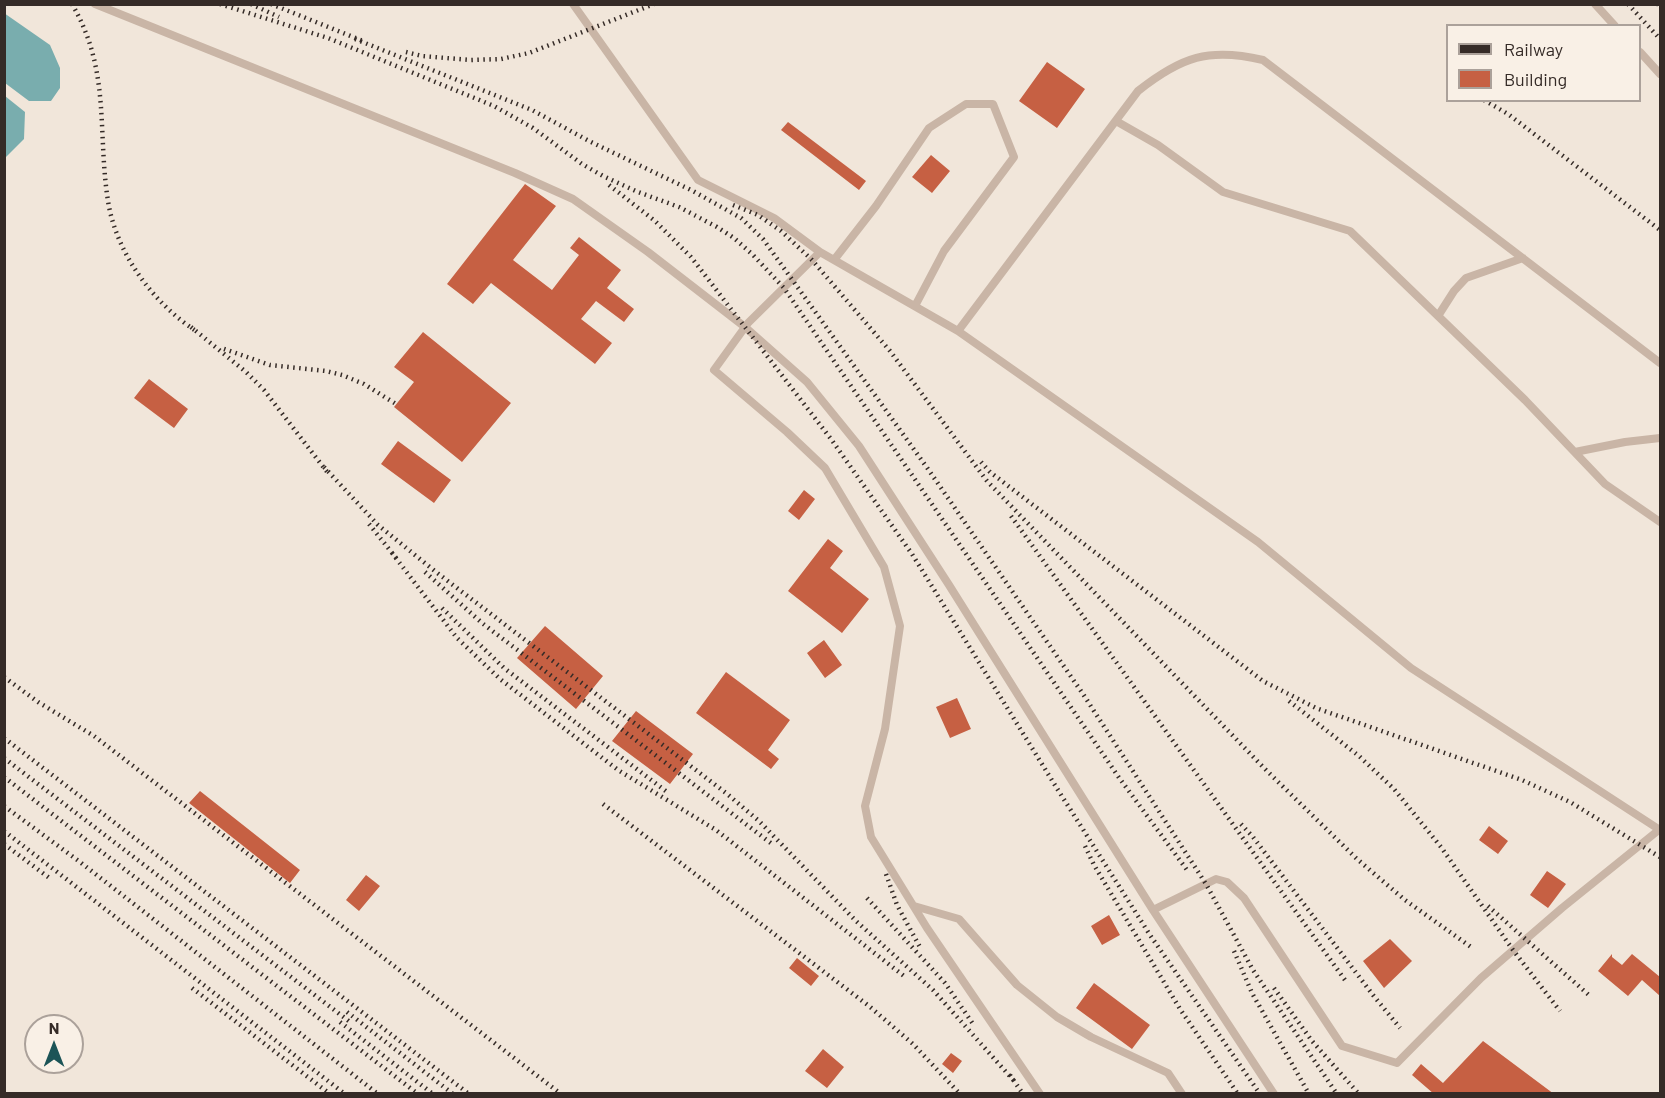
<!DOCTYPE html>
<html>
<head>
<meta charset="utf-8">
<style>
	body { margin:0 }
	#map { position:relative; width:1665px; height:1098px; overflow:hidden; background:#f1e6da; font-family:Barlow,sans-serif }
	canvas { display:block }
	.frame { position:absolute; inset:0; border:6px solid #352b27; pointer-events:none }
	.legend { position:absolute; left:1446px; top:24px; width:195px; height:78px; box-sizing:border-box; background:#f9f0e6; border:2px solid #aba19a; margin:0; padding:8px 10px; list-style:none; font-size:18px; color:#352b27 }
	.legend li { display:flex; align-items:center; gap:12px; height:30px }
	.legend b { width:30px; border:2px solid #aba19a }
	.north { position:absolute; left:24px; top:1014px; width:60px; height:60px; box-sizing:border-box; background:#f9f0e6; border:2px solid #aba19a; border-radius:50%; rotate:0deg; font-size:16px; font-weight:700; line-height:24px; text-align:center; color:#352b27 }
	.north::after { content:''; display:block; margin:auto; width:21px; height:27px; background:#1c5457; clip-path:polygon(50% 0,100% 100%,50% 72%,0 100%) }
</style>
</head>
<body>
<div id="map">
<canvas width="1665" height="1098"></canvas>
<div class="frame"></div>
<ul class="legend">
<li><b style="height:8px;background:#352b27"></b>Railway</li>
<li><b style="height:16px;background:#c66043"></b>Building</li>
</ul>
<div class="north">N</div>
</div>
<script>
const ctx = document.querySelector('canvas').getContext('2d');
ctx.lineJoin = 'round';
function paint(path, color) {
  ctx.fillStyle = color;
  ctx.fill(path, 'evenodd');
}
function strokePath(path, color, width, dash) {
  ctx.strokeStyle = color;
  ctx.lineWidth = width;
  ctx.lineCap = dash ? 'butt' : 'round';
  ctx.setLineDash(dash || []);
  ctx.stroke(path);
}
paint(new Path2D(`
	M4,13L50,45L60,68V88L51,101H29L5,83Z
	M5,96L25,112L24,139L6,157Z`), '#79adae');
paint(new Path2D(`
	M1047,62L1085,89L1057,128L1019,101Z
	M788,122L866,181L859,190L781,130Z
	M931,155L950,171L932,193L912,177Z
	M525,184L556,206L513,260L552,290L579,255L570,248L579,237L621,270L607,288L634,309L624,322L596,301L581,319L612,343L595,364L491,283L473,304L447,284Z
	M423,332L511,403L462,462L394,407L414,382L394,367Z
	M149,379L188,409L174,428L134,398Z
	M398,441L451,480L434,503L381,464Z
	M804,490L815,499L799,520L788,511Z
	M828,539L843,551L830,568L869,599L842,633L788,591Z
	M545,626L603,676L576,709L517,658Z
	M824,640L842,665L825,678L807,653Z
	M726,672L790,720L768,750L779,759L771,769L696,713Z
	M957,698L971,729L950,738L936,707Z
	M636,711L693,754L670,784L612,741Z
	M200,791L300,870L290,883L189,803Z
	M1489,826L1508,841L1498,854L1479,840Z
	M1547,871L1566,884L1548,908L1530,895Z
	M366,875L380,886L359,911L346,900Z
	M1109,915L1120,935L1102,945L1091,926Z
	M1390,939L1412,961L1384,988L1363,961Z
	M1612,954V957L1622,965L1632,954L1660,977V996L1642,980L1628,996L1598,971Z
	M797,958L819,976L811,986L789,968Z
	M1094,983L1150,1025L1132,1049L1076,1008Z
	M1483,1041L1554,1094H1434L1412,1075L1421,1064L1443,1083Z
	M823,1049L844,1067L827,1088L805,1071Z
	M951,1053L962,1061L953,1073L942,1064Z`), '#c66043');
strokePath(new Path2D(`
	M95,4L515,173L573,199L648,252L745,327L807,382L859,446L949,585L1153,910
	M573,4L698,180L774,218L820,252L958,331L1258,542L1411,668L1660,830
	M1595,4L1615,26
	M1640,52L1660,74
	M1116,121L1158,145L1223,192L1350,231L1525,400L1605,484L1660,522
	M820,252L748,323L714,370L787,432L825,468L884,567L900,626L885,729L865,806L871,837L927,928L1040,1094
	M834,260L876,206L929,128L966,104H993L1014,157L944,251L915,306
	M1438,316L1454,291L1466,278L1523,258
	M958,331L1138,91C1181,57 1209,47 1263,60L1660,363
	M1575,452L1625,442L1660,438
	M914,906L959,919L1017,985L1057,1017L1091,1037L1168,1073L1182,1094
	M1274,1094L1153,910L1216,879L1227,882L1244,898L1342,1046L1397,1063L1481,978L1562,908L1660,829`), '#c9b5a6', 8);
strokePath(new Path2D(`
	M72,4C111,71 97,131 108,201C116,253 153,303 196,331
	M220,4L328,38L494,106L533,128L582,164L603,176L638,192L679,207L717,227L734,238L753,255L784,288L1120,779L1187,870
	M251,4L279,17
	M271,4L363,41
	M1628,4L1660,39
	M1658,4L1660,7
	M355,39L532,110L591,142L693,191L741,218L763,239L928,469L1083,694L1206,884L1253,970L1337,1094
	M406,52L422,56L470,60L501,59L529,53L654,4
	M1484,100L1508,114L1660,230
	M609,185L655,221L691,257L831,439L912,554L1058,790L1150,935L1260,1094
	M733,205L758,215L781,231L812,260L890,351L987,481L1265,769L1357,859L1405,900L1471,947
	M191,327L246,372L264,390L328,473
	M224,349L270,365L326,371L342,375L364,384L396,404
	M981,462L990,472L1263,681L1316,708L1522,780L1570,802L1660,857
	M324,467L378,525L436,572L726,793L759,821L856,921L933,990L1015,1082
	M1011,516L1345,980
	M369,524L397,559
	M392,553L457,638L500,679L618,770L716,830L904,976
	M425,572L482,623L772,844
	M442,608L504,668L667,792
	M4,677L38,702L94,736L561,1094
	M1289,701L1359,756L1394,789L1441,847L1513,950L1560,1011
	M4,738L469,1094
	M4,758L350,1022
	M4,777L418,1094
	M603,804L869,1006L913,1044L960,1094
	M4,806L80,862L378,1094
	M1241,824L1253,837L1373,995L1400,1028
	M4,831L345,1094
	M4,844L52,880
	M1085,846L1094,865L1180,1009L1238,1094
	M886,874L897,905L921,949
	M867,898L945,983L973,1024
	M1488,906L1590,996
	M1234,951L1252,993L1309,1094
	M192,988L330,1094
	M1274,988L1312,1041L1359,1094
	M347,1012L453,1094
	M340,1022L433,1094
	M1010,1075L1023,1094`), '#352b27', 4.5, [1.5, 4.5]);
</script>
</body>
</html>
